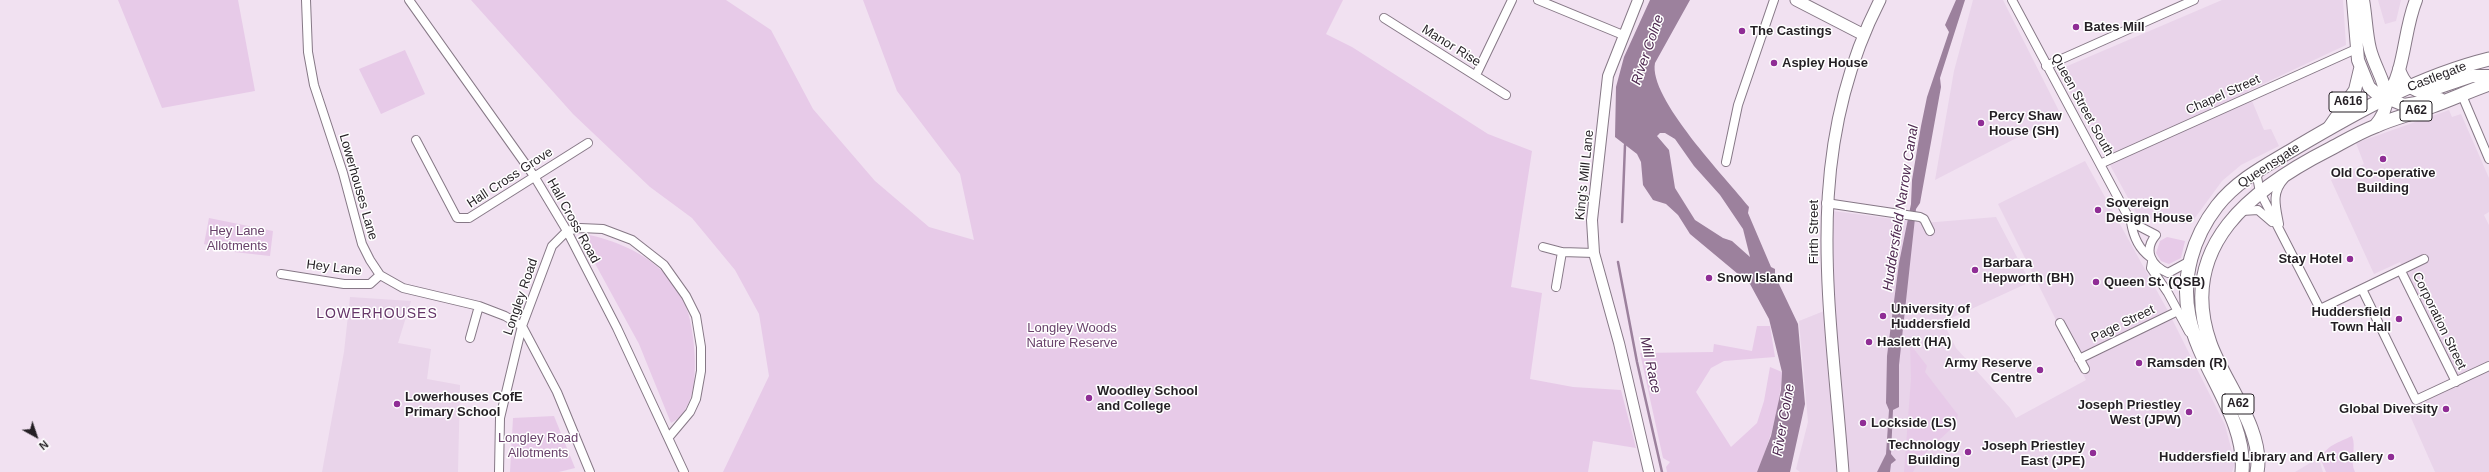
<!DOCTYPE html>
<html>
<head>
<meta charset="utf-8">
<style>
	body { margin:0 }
	#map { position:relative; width:2489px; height:472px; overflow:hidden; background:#f1e1f1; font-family:Arial,sans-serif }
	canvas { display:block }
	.north { position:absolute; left:16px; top:416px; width:40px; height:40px; -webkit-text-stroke:3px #fff; paint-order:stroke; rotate:140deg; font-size:11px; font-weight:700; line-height:16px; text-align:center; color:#241f24 }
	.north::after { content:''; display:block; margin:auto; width:14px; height:18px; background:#241f24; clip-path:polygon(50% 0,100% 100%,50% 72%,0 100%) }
</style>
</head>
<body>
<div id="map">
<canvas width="2489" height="472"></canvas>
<div class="north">N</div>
</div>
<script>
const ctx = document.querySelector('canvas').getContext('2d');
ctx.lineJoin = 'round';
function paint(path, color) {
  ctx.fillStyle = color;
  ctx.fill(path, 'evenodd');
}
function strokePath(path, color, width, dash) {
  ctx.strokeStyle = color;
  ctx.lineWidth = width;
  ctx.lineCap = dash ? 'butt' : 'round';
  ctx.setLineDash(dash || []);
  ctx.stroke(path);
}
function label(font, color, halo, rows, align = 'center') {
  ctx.font = font + ' Arial,sans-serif';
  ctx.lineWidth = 3;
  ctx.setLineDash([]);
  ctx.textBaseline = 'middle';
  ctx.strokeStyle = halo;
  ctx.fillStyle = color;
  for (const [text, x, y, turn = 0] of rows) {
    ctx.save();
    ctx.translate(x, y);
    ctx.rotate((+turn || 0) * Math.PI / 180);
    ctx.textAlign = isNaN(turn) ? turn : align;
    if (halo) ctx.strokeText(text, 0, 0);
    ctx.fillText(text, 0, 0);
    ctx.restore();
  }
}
paint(new Path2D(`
	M1973,0H2003L2061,115L1935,180L1954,71Z
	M2222,0H2343L2346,45L2248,91L2264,130L2271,129L2279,146L2241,165L2222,181L2192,222L2184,224L2139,218L2058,70Z
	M2378,0H2401L2396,21L2385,24Z
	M2449,110L2452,117L2461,114L2489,178V212L2484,215L2489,225V472H2435L2408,411L2417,402L2457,381L2400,262L2374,274L2331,180L2364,164L2356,143Z
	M2085,161L2168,311L2225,425L2235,463L2232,472H1800L1796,469L1808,422L1799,321L1834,307L1833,211L1924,223L1996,217L2030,282L1943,322L1956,348L2010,408L2016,418L2086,380L1998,204Z
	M350,297L411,301L398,343L431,349L427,379L460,385L458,472H322L344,352Z
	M2319,459L2323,472H2295L2310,463Z`), '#e9d4ea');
paint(new Path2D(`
	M118,0H238L255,91L162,108Z
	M471,0H726L771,30L813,109L875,181L929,227L974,240L960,174L897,91L863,0H1343L1326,34L1352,47L1488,134L1532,151L1511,287L1542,293L1530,379L1573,387L1621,390L1636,448L1593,441L1588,472H723L769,376L759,314L735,270L692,218L650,187L573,114Z
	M405,50L425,94L381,114L359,69Z
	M209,218L273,231L270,256L234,252L204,244Z
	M585,234C614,240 644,252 665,274C675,284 686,303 689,316C696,345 703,408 671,423L639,344L580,236Z
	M2167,237L2185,241L2181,258L2169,264L2161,261L2156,253L2160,241Z
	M1757,326H1770L1775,357L1724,361L1711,368L1696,392L1731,447L1757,423L1764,401L1770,367L1782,372C1780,406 1771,440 1757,472H1667L1666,467L1670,462L1663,458L1640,353L1713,352L1714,344L1752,351Z
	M1910,344L1927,366L1925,372L1958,415L1955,425L1920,458L1913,472H1904L1911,379Z
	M554,416L575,468L559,472H510L513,418Z
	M2352,436C2357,448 2349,460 2355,472H2326L2321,460C2324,446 2340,442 2352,436Z`), '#e7cae8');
paint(new Path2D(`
	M1650,0H1690L1655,63C1648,98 1727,179 1749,207L1748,213L1771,267L1775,269V276L1779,277V284L1798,324L1805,404L1790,472H1757L1771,436L1781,390L1782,372L1769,319L1750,284L1690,234L1678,215L1666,204L1653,200L1643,185L1641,162L1637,154L1615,137L1616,87L1624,57ZM1660,133H1665L1675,139L1694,166L1720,195L1743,229L1750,257L1732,241L1723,238L1695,220L1675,188L1669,150L1657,136Z
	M1956,0H1965L1940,78L1941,87L1920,203L1916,209L1899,365V407L1893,410L1891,454L1896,460L1891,464L1890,472H1877L1886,454L1889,410L1886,403L1887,356L1893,309L1899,263L1911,204L1912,180L1921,126L1927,97L1949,32L1945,25Z`), '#9c819d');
strokePath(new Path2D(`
	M1622,222L1625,145
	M1618,262L1637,362L1662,472`), '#9c819d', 2.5);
const minor = new Path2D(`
	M306,0L308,52L314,85L343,173L362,244L370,260L380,275L403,288L479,306L505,316L522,326L557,392L590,472
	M409,0L534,176L567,231L617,328L684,472
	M1538,0L1623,35
	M2012,0L2131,222C2133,235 2139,249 2150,257
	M1384,18L1506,95
	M2046,66L2194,0
	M1476,75L1512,0
	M2461,93L2489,159
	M416,140L457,218H469L588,143
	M1726,162L1738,105L1774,0
	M2100,164L2356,49
	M2259,170L2257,177L2260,192L2320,309L2424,259
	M1826,203L1920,217L1924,219L1930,231
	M2242,211L2258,210L2272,222
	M2131,222L2156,235C2143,250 2151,266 2168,273L2190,261
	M2279,224C2276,207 2271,193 2284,179
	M567,231L580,228L603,229L632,240L664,265L686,296L696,316L701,347V371L696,399L690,412L669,437
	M1543,247L1562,252L1594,253
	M2152,262L2151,268L2168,293L2189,332
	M2401,271L2456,382
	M281,274L344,284H370L380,275
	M1556,287L1562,252
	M2362,289L2416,400L2489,366
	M2060,323L2085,369
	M470,338L479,306
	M2079,359L2178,311
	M499,472L500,418L522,326L552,246L567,231`);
const tertiary = new Path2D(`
	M1638,0L1608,76L1592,220L1594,253L1619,343L1649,472`);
const secondary = new Path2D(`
	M1796,0L1862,34
	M1843,472C1831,306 1800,156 1880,0`);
const primary = new Path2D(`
	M2353,0L2358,60L2369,87L2377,94L2404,105L2440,99
	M2363,0C2366,16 2366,33 2370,49C2377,77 2400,97 2375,126
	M2399,69C2403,82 2411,91 2425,92L2472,76H2489
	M2386,99C2406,69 2403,32 2416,0
	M2328,129L2355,90L2360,69`);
const trunk = new Path2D(`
	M2242,472C2247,418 2199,369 2189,316C2181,277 2193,237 2217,206C2238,179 2269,164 2297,147C2358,111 2420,76 2489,59
	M2257,472C2265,431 2223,381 2210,343C2176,246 2253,188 2330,149C2345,141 2360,132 2376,126C2393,118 2412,114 2430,107C2450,100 2469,91 2489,84`);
strokePath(minor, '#867886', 10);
strokePath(tertiary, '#867886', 12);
strokePath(secondary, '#867886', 13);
strokePath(primary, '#867886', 14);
strokePath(trunk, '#867886', 15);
strokePath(minor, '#fff', 8);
strokePath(tertiary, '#fff', 10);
strokePath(secondary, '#fff', 11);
strokePath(primary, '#fff', 12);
strokePath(trunk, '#fff', 13);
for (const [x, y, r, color] of [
	[2076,27,4,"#8f2d95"],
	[1742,31,4,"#8f2d95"],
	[1774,63,4,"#8f2d95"],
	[1981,123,4,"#8f2d95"],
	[2383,159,4,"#8f2d95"],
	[2098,210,4,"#8f2d95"],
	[2350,259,4,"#8f2d95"],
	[1975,270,4,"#8f2d95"],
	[1709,278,4,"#8f2d95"],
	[2096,282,4,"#8f2d95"],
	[1883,316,4,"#8f2d95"],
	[2399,319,4,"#8f2d95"],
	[1869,342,4,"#8f2d95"],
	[2139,363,4,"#8f2d95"],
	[2040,370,4,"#8f2d95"],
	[1089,398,4,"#8f2d95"],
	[397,404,4,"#8f2d95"],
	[2446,409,4,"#8f2d95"],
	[2189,412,4,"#8f2d95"],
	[1863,423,4,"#8f2d95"],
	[1968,452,4,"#8f2d95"],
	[2093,453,4,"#8f2d95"],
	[2391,457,4,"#8f2d95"]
]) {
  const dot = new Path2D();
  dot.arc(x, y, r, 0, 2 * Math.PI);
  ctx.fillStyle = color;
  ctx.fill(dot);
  strokePath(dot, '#fff', 1.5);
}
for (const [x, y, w] of [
	[2348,102,38],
	[2416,111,32],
	[2238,404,32]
]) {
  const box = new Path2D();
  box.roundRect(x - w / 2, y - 10, w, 20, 3);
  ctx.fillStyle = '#fff';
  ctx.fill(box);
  strokePath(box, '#241f24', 1);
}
label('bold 12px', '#241f24', null, [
	["A616",2348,102],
	["A62",2416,111],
	["A62",2238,404]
]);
label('bold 13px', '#241f24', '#fff', [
	["Bates Mill",2084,27],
	["The Castings",1750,31],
	["Aspley House",1782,63],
	["Percy Shaw",1989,116],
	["House (SH)",1989,131],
	["Old Co-operative",2383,173,"center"],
	["Building",2383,188,"center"],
	["Sovereign",2106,203],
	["Design House",2106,218],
	["Stay Hotel",2342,259,"right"],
	["Barbara",1983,263],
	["Hepworth (BH)",1983,278],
	["Snow Island",1717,278],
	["Queen St. (QSB)",2104,282],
	["University of",1891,309],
	["Huddersfield",1891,324],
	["Huddersfield",2391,312,"right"],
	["Town Hall",2391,327,"right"],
	["Haslett (HA)",1877,342],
	["Army Reserve",2032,363,"right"],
	["Centre",2032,378,"right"],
	["Ramsden (R)",2147,363],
	["Woodley School",1097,391],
	["and College",1097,406],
	["Lowerhouses CofE",405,397],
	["Primary School",405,412],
	["Joseph Priestley",2181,405,"right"],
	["West (JPW)",2181,420,"right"],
	["Global Diversity",2438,409,"right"],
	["Lockside (LS)",1871,423],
	["Technology",1960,445,"right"],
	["Building",1960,460,"right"],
	["Joseph Priestley",2085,446,"right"],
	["East (JPE)",2085,461,"right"],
	["Huddersfield Library and Art Gallery",2383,457,"right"]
], 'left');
label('13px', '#241f24', '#fff', [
	["Manor Rise",1451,46,32],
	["Castlegate",2437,77,-21],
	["Chapel Street",2223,95,-24],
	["Queen Street South",2082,105,61],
	["Queensgate",2269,166,-33],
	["King's Mill Lane",1585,175,-84],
	["Hall Cross Grove",510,178,-33],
	["Lowerhouses Lane",358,187,74],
	["Hall Cross Road",573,221,61],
	["Firth Street",1814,232,-90],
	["Hey Lane",334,268,7],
	["Longley Road",521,297,-71],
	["Corporation Street",2439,321,64],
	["Page Street",2123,324,-26]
]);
label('13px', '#69426b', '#fff', [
	["Hey Lane",237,231],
	["Allotments",237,246],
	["Longley Woods",1072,328],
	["Nature Reserve",1072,343],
	["Longley Road",538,438],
	["Allotments",538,453]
]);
label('italic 14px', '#4f2951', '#fff', [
	["River Colne",1648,50,-71],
	["Huddersfield Narrow Canal",1901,208,-81],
	["Mill Race",1650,365,78],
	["River Colne",1784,420,-80]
]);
ctx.letterSpacing = '1px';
label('14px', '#653568', '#fff', [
	["LOWERHOUSES",377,314]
]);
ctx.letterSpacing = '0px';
</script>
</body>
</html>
